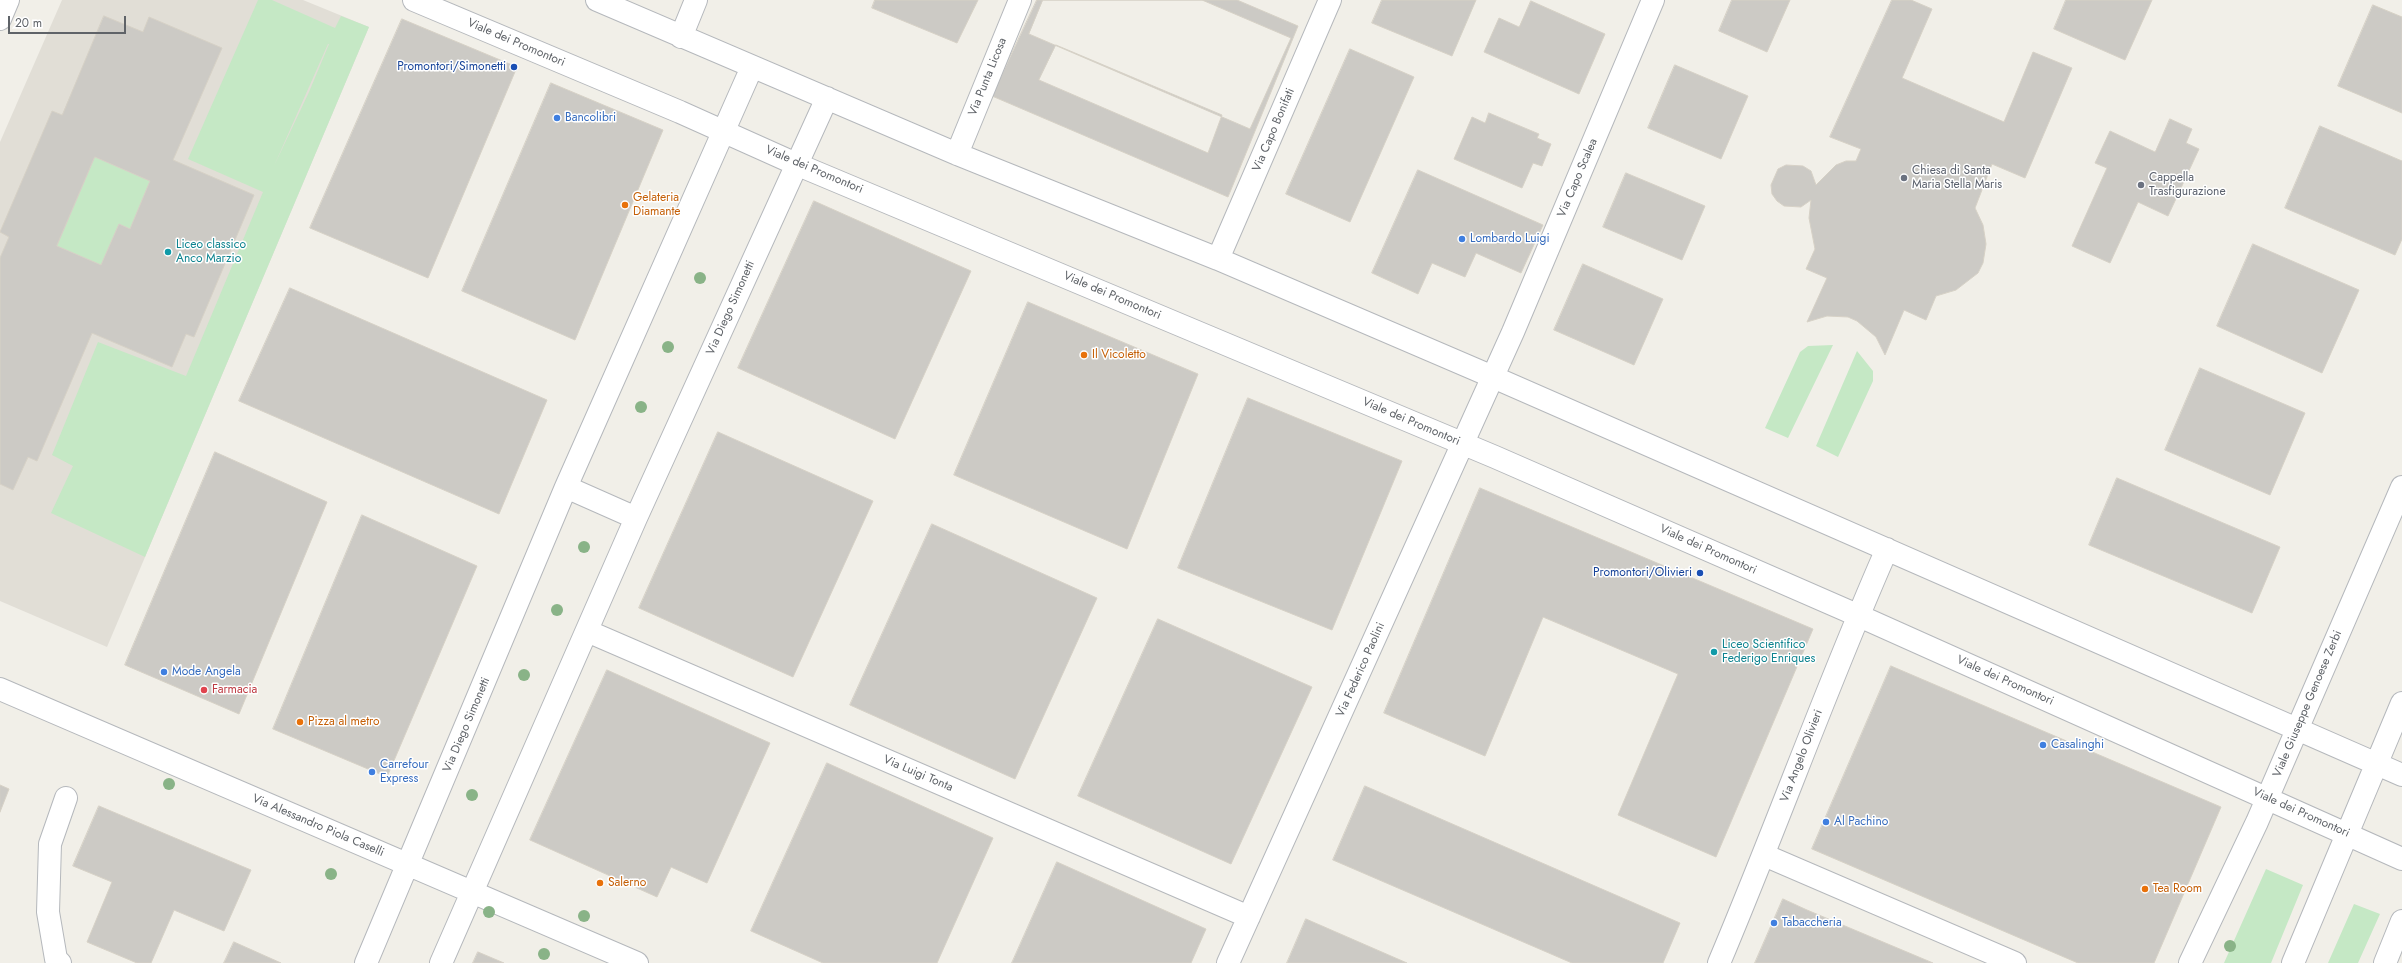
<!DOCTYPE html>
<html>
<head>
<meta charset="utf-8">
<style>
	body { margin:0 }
	#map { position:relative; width:2402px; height:963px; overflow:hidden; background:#f1efe8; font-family:Jost,sans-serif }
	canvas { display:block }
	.scale { position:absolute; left:8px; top:16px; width:118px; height:18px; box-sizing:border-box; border:2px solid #5f6368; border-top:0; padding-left:5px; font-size:12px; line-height:14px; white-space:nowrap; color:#5f6368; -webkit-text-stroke:3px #fff; paint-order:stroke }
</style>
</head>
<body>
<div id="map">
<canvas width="2402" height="963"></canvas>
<div class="scale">20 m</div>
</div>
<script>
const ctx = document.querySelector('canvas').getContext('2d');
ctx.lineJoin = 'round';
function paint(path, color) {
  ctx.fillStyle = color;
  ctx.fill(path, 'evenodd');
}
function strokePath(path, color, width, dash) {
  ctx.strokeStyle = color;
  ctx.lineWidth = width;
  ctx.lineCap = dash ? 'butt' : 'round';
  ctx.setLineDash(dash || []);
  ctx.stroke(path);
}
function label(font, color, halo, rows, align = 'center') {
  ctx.font = font + ' Jost,sans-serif';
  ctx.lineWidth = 3;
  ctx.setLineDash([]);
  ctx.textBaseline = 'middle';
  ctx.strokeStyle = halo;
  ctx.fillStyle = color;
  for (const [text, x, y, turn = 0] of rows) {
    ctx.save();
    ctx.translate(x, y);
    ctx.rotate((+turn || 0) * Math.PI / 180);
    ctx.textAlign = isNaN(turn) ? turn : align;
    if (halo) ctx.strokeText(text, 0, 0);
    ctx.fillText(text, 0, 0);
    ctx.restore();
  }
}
paint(new Path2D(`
	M62,0H303L369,27L107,647L0,601V142Z`), '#e1ded6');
paint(new Path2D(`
	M258,0H272L335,28L341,16L369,27L145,557L51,513L73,466L52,455L98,342L186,376L263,192L188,159ZM329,44L309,92L274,166L328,44Z
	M95,157L150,181L130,229L119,224L101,265L57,246Z
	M1833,345L1788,438L1765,428L1800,352L1808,346Z
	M1857,351L1873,371V381L1838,457L1816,446Z
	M2266,869L2303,885L2271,963H2224Z
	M2354,904L2380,914L2358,963H2328Z`), '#c5e8c5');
const building = new Path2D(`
	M875,0H978L957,43L872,8Z
	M1037,0H1237L1298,26L1228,197L992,96Z
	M1043,0H1202L1291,38L1250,129L1029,34Z
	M1382,0H1476L1452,56L1372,23Z
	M1732,0H1790L1767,52L1719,31Z
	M1892,0H1911L1932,9L1902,78L2004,122L2033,52L2072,68L2025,178L1992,164L1975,208L1983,225L1986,244L1983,263L1978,273L1956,290L1936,296L1926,320L1904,310L1885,355L1876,337L1857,321L1848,317L1827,316L1807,322L1827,278L1806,269L1815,249L1809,218L1811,200L1801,207L1784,206L1777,201L1772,194L1771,185L1778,169L1786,165L1803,166L1811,171L1816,185L1836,165L1846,161H1856L1861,149L1830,137Z
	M2066,0H2152L2125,60L2054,29Z
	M1531,1L1605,34L1579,94L1484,52L1499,18L1519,27Z
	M2373,5L2402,17V113L2338,86Z
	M104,16L143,32L149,17L222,48L173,160L254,195L194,337L186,334L172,367L92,333L37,461L28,457L13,490L0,484V258L9,237L0,232L52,111L62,115ZM95,157L150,181L130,229L119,224L101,265L57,246Z
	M402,19L517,67L428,278L310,228Z
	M1056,45L1222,115L1208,153L1039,80Z
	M1350,49L1414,77L1350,222L1286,194Z
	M1675,65L1748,96L1721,159L1648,128Z
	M551,83L663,130L575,340L462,291Z
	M1489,113L1539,134L1537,138L1551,144L1542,166L1533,163L1522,188L1454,159L1472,117L1485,123Z
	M2170,119L2192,129L2186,143L2199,149L2168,216L2138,202L2110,263L2072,246L2107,168L2095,163L2110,131L2155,152Z
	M2320,126L2402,161V239L2395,255L2285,208Z
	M1418,170L1543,225L1521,273L1476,253L1465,277L1432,263L1418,294L1372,273Z
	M1626,173L1705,206L1682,260L1603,227Z
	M814,201L971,271L895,439L738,368Z
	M2253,244L2359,290L2322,373L2217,326Z
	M1583,264L1663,299L1634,365L1554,330Z
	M290,288L547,400L499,514L239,401Z
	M1028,302L1198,374L1127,549L954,475Z
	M2200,368L2305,413L2270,495L2165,450Z
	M1248,398L1402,461L1332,630L1178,568Z
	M718,432L873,501L793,677L639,608Z
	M215,452L327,502L239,714L125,665Z
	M2117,478L2280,547L2252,613L2089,545Z
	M1480,488L1813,629L1716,857L1618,815L1678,674L1543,617L1485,756L1384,713Z
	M362,515L477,566L387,777L273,729Z
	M932,524L1097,598L1015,779L850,705Z
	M1158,619L1312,687L1231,864L1078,796Z
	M1891,666L2221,807L2154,963H2078L1812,849Z
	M607,670L770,743L707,883L671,867L657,897L530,840Z
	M827,763L993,838L937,963H823L751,931Z
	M0,785L9,789L0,812Z
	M1365,786L1680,923L1663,963H1572L1333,860Z
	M99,806L251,870L224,931L174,910L151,963H137L87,942L112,882L73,866Z
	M1057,862L1206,929L1191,963H1012Z
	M1783,899L1807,910L1933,963H1755Z
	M1306,919L1407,963H1287Z
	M234,942L281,963H224Z
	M478,952L504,963H473Z`);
paint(building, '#cccac5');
strokePath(building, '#d6d1c6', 1);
const service = new Path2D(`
	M1764,855L2015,963
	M60,963L56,959L48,912L50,844L66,798`);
const minor = new Path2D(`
	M414,0L680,112L796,164L1495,457L1857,615L2402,859
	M597,0L957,154L1218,259L1493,377L2402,775
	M0,19L8,0
	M681,37L696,0
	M957,154L1020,0
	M1218,259L1330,0
	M566,487L636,518
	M587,631L1249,917
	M0,689L637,963
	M366,963L566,487L752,67
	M441,963L636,518L827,98
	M1228,963L1513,332L1653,0
	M1719,963C1777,826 1827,685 1887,549
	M2190,963L2257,822L2402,487
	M2293,963L2402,703
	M2385,963L2402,921`);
strokePath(service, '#b5b8bc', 24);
strokePath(minor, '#b5b8bc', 24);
strokePath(service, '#fff', 22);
strokePath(minor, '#fff', 22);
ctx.fillStyle = '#89b387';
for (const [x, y] of [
	[700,278],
	[668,347],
	[641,407],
	[584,547],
	[557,610],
	[524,675],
	[169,784],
	[472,795],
	[331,874],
	[489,912],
	[584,916],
	[2230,946],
	[544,954]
]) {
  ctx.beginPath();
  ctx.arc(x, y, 6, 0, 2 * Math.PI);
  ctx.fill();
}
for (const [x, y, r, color] of [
	[514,67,4,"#1a4fb4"],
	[557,118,4,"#3f7fe0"],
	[1904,178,4,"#6b7280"],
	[2141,185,4,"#6b7280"],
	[625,205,4,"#e8710a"],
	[1462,239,4,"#3f7fe0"],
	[168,252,4,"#0f9aa8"],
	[1084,355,4,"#e8710a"],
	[1700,573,4,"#1a4fb4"],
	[1714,652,4,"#0f9aa8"],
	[164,672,4,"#3f7fe0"],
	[204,690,4,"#e0444e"],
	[300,722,4,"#e8710a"],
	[2043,745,4,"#3f7fe0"],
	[372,772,4,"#3f7fe0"],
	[1826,822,4,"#3f7fe0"],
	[600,883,4,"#e8710a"],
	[2145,889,4,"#e8710a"],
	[1774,923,4,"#3f7fe0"]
]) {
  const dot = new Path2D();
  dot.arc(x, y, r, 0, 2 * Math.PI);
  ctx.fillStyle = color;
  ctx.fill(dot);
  strokePath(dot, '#fff', 1.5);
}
label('12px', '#5f6368', '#fff', [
	["Viale dei Promontori",516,43,23],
	["Via Punta Licosa",988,77,-68],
	["Via Capo Bonifati",1274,130,-67],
	["Viale dei Promontori",814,170,23],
	["Via Capo Scalea",1578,178,-67],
	["Viale dei Promontori",1112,296,23],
	["Via Diego Simonetti",731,308,-66],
	["Viale dei Promontori",1411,422,23],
	["Viale dei Promontori",1708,550,24],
	["Via Federico Paolini",1361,670,-66],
	["Viale dei Promontori",2005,681,24],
	["Viale Giuseppe Genoese Zerbi",2308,704,-67],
	["Via Diego Simonetti",467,725,-67],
	["Via Angelo Olivieri",1802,756,-69],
	["Via Luigi Tonta",918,774,23],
	["Viale dei Promontori",2301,813,24],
	["Via Alessandro Piola Caselli",318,826,23]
]);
label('12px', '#164399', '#fff', [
	["Promontori/Simonetti",506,67],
	["Promontori/Olivieri",1692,573]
], 'right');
label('12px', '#366cbe', '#fff', [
	["Bancolibri",565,118],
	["Lombardo Luigi",1470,239],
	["Mode Angela",172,672],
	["Casalinghi",2051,745],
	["Carrefour",380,765],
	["Express",380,779],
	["Al Pachino",1834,822],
	["Tabaccheria",1782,923]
], 'left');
label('12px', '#5b616d', '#fff', [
	["Chiesa di Santa",1912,171],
	["Maria Stella Maris",1912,185],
	["Cappella",2149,178],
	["Trasfigurazione",2149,192]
], 'left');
label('12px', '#c56008', '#fff', [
	["Gelateria",633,198],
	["Diamante",633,212],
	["Il Vicoletto",1092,355],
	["Pizza al metro",308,722],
	["Salerno",608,883],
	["Tea Room",2153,889]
], 'left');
label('12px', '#0d838f', '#fff', [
	["Liceo classico",176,245],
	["Anco Marzio",176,259],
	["Liceo Scientifico",1722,645],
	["Federigo Enriques",1722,659]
], 'left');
label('12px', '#be3a42', '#fff', [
	["Farmacia",212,690]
], 'left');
</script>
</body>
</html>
